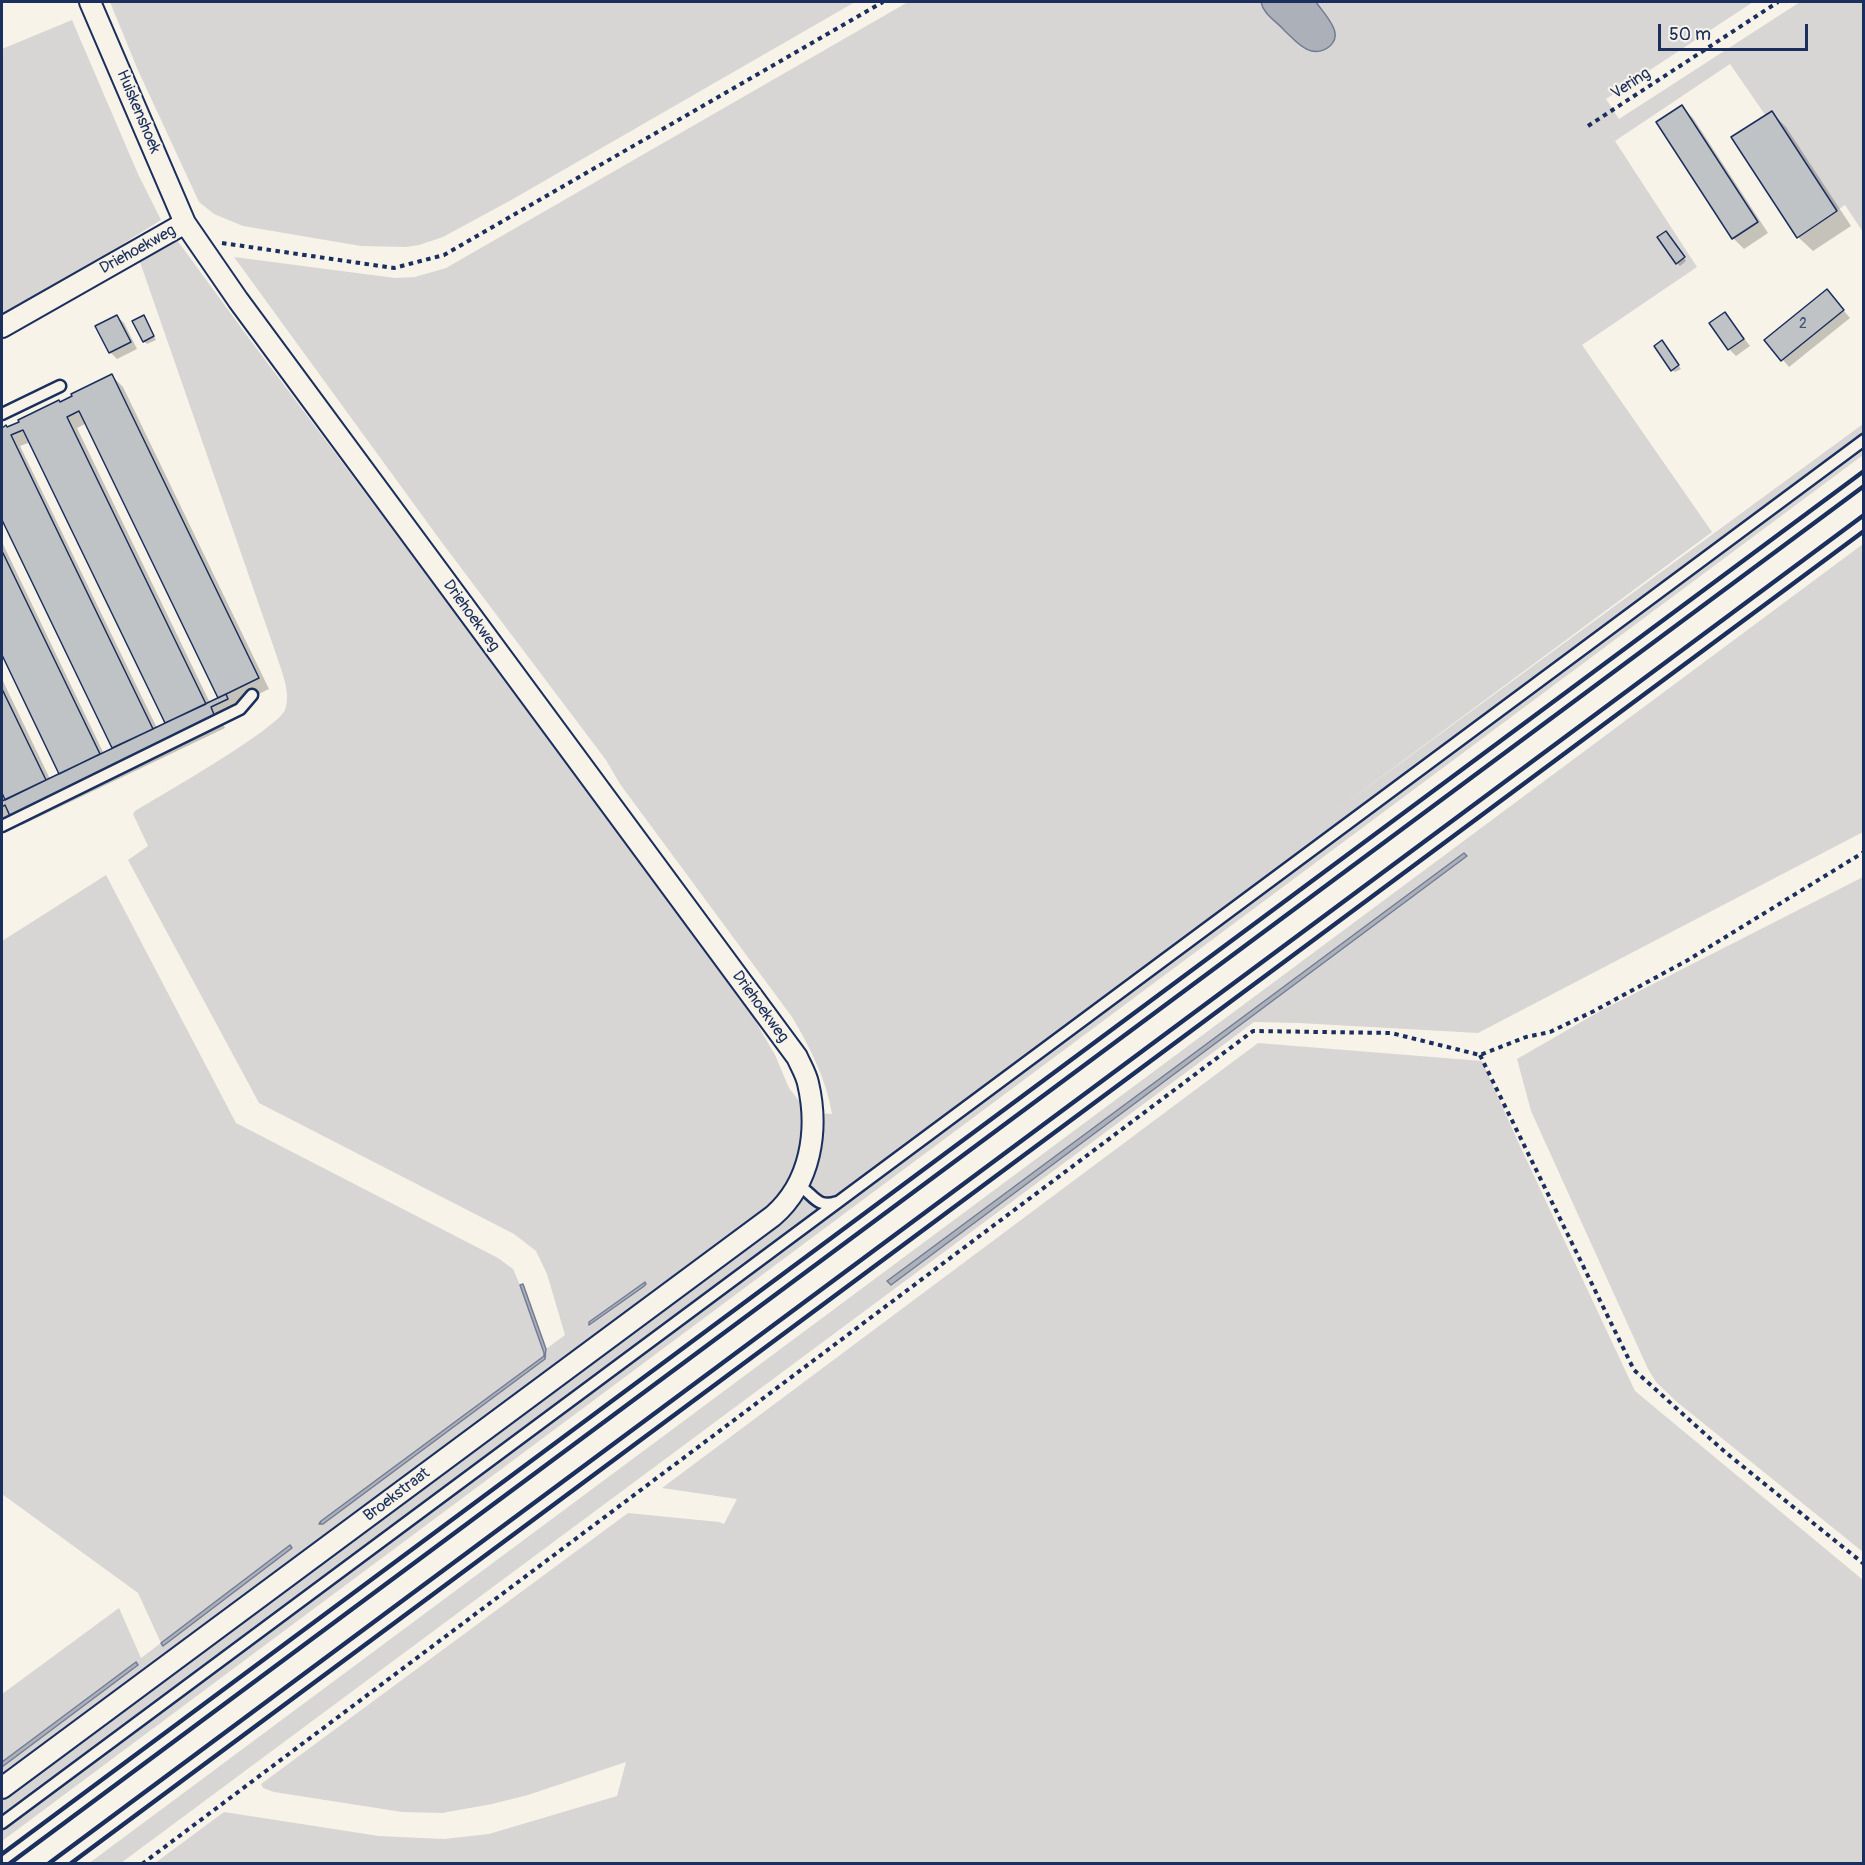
<!DOCTYPE html>
<html>
<head>
<meta charset="utf-8">
<style>
	body { margin:0 }
	#map { position:relative; width:1865px; height:1865px; overflow:hidden; background:#f7f3e8; font-family:Pangolin,sans-serif }
	canvas { display:block }
	.frame { position:absolute; inset:0; border:3px solid #1b2f5e; pointer-events:none }
	.scale { position:absolute; left:1658px; top:24px; width:150px; height:27px; box-sizing:border-box; border:3px solid #1b2f5e; border-top:0; padding-left:8px; font-size:18px; line-height:21px; white-space:nowrap; color:#1b2f5e; -webkit-text-stroke:4px #f7f3e8; paint-order:stroke }
</style>
</head>
<body>
<div id="map">
<canvas width="1865" height="1865"></canvas>
<div class="frame"></div>
<div class="scale">50 m</div>
</div>
<script>
const ctx = document.querySelector('canvas').getContext('2d');
ctx.lineJoin = 'round';
function paint(path, color) {
  ctx.fillStyle = color;
  ctx.fill(path, 'evenodd');
}
function strokePath(path, color, width, dash) {
  ctx.strokeStyle = color;
  ctx.lineWidth = width;
  ctx.lineCap = dash ? 'butt' : 'round';
  ctx.setLineDash(dash || []);
  ctx.stroke(path);
}
function label(font, color, halo, rows, align = 'center') {
  ctx.font = font + ' Pangolin,sans-serif';
  ctx.lineWidth = 4.5;
  ctx.setLineDash([]);
  ctx.textBaseline = 'middle';
  ctx.strokeStyle = halo;
  ctx.fillStyle = color;
  for (const [text, x, y, turn = 0] of rows) {
    ctx.save();
    ctx.translate(x, y);
    ctx.rotate((+turn || 0) * Math.PI / 180);
    ctx.textAlign = isNaN(turn) ? turn : align;
    if (halo) ctx.strokeText(text, 0, 0);
    ctx.fillText(text, 0, 0);
    ctx.restore();
  }
}
paint(new Path2D(`
	M110,2H855L513,199L443,237L419,245L406,247L361,246L243,226L214,214L199,202L137,68Z
	M908,2H1261L1262,5L1292,39L1306,49L1336,34L1316,2H1753L1606,99L1619,119L1800,2H1863V232L1845,205L1833,213L1730,64L1615,141L1697,267L1582,345L1712,532L1331,814L1863,424V455L2,1841V1793L776,1219L818,1113L832,1114C826,1079 810,1047 792,1017L620,784L606,760L443,544L234,257L395,278L415,277L446,268Z
	M72,20L138,174L161,220L18,310L2,319V49Z
	M177,240L248,337L718,963L742,998L775,1055L789,1088L808,1113V1124L786,1195L2,1783V1767L138,1664L136,1662L2,1762V1694L119,1608L141,1658L161,1643L138,1593L2,1494V941L106,875L236,1123L498,1258L513,1269L520,1285L544,1356L320,1523L323,1524L543,1361L547,1353L546,1349L565,1335L547,1274L536,1251L514,1234L259,1103L128,860L148,846L133,814L135,811C160,796 277,729 285,710C292,692 280,668 275,651L140,262ZM290,1545L292,1548L162,1646L161,1643Z
	M1863,544V832L1478,1033L1299,1023L1254,1022L121,1863L88,1864Z
	M1863,877V1552L1677,1402L1656,1382L1648,1369L1531,1111L1517,1059L1602,1010Z
	M1258,1043L1482,1061L1520,1146L1635,1391L1863,1580V1863H155L224,1812L379,1836L444,1839L489,1834L617,1796L626,1762L528,1795L492,1804L442,1813L402,1812L274,1792L263,1788L261,1784L628,1513L719,1522L724,1524L737,1499L662,1488Z`), '#d7d6d4');
const water = new Path2D(`
	M1261,2H1316C1322,11 1334,23 1335,33C1336,38 1334,42 1330,46C1312,61 1296,42 1284,30C1276,21 1263,14 1261,2Z
	M1464,853L1467,856L891,1285L887,1281Z
	M645,1282L646,1284L643,1287L589,1325V1322Z
	M523,1284L546,1349L545,1359L323,1524H319L321,1521L544,1356V1353L520,1285Z
	M290,1545L292,1548L163,1646L161,1643Z
	M136,1662L138,1665L2,1767V1762Z`);
paint(water, '#acb0b9');
strokePath(water, '#727c95', 1.5);
paint(new Path2D(`
	M1682,107L1693,118L1768,233L1744,249L1733,238Z
	M1772,113L1786,127L1851,226L1813,251L1798,237Z
	M1669,236L1686,261L1680,266L1677,263Z
	M1833,298L1850,318L1789,367L1766,340Z
	M1725,314L1750,346L1736,356L1729,349Z
	M117,316L124,323L137,349L117,359L110,352Z
	M144,317L156,340L147,344L144,341Z
	M1664,345L1681,369L1675,372L1672,370Z
	M112,376L123,387L269,689L236,705L238,710L220,718L225,728L22,825L13,817L2,823V803L7,800L2,790V679L50,779L61,774L2,652V542L104,754L114,749L2,517V429L6,427L7,429ZM87,423L220,698L210,703L77,428ZM31,442L167,724L157,728L20,446Z`), '#0003');
const building = new Path2D(`
	M1682,105L1758,222L1732,239L1656,122Z
	M1772,111L1837,211L1797,238L1731,137Z
	M1666,231L1685,257L1676,264L1657,237Z
	M1827,289L1844,310L1781,361L1764,340Z
	M1725,312L1744,339L1728,350L1709,323Z
	M117,315L131,342L109,353L95,326Z
	M144,315L154,336L143,342L132,321Z
	M1662,340L1679,365L1671,371L1654,346Z
	M112,374L259,678L218,698L79,411L67,417L206,704L165,723L23,430L11,435L153,729L112,748L2,520V428L6,425L7,427L19,422L18,420L59,400L60,402L72,396L71,394Z
	M2,551L100,754L59,774L2,655Z
	M2,689L46,780L5,800L2,793Z
	M226,694L228,699L211,707L215,717L10,816L5,805L2,807V801Z`);
paint(building, '#c0c3c5');
strokePath(building, '#1b2f5e', 1.5);
const lane = new Path2D(`
	M2,414L60,386
	M2,826L240,709L252,695
	M798,1185C814,1194 816,1209 837,1202
	M2,1823L1864,440`);
const street = new Path2D(`
	M2,327L185,223
	M2,1788L773,1216C811,1183 819,1130 808,1083C806,1074 801,1066 797,1057L238,300L185,223L90,2`);
strokePath(lane, '#1b2f5e', 15);
strokePath(street, '#1b2f5e', 24);
strokePath(new Path2D(`
	M1588,126L1778,2
	M222,243L394,268L444,255L883,2
	M1480,1055L1634,1370L1725,1452L1864,1564
	M142,1864L1253,1031L1391,1033L1480,1055L1526,1037L1550,1032L1594,1011L1688,960L1864,852`), '#1b2f5e', 4, [4.5, 4.5]);
strokePath(lane, '#f7f3e8', 10);
strokePath(street, '#f7f3e8', 20);
strokePath(new Path2D(`
	M2,1854L1864,471
	M9,1864L1864,486
	M48,1864L1864,515
	M70,1864L1864,531`), '#1b2f5e', 4.5);
label('14px', '#445478', null, [
	["2",1803,324]
]);
label('16px', '#1b2f5e', '#f7f3e8', [
	["Vering",1631,84,-33],
	["Huiskenshoek",138,112,67],
	["Driehoekweg",138,250,-29],
	["Driehoekweg",471,616,54],
	["Driehoekweg",760,1007,54],
	["Broekstraat",397,1495,-37]
]);
</script>
</body>
</html>
